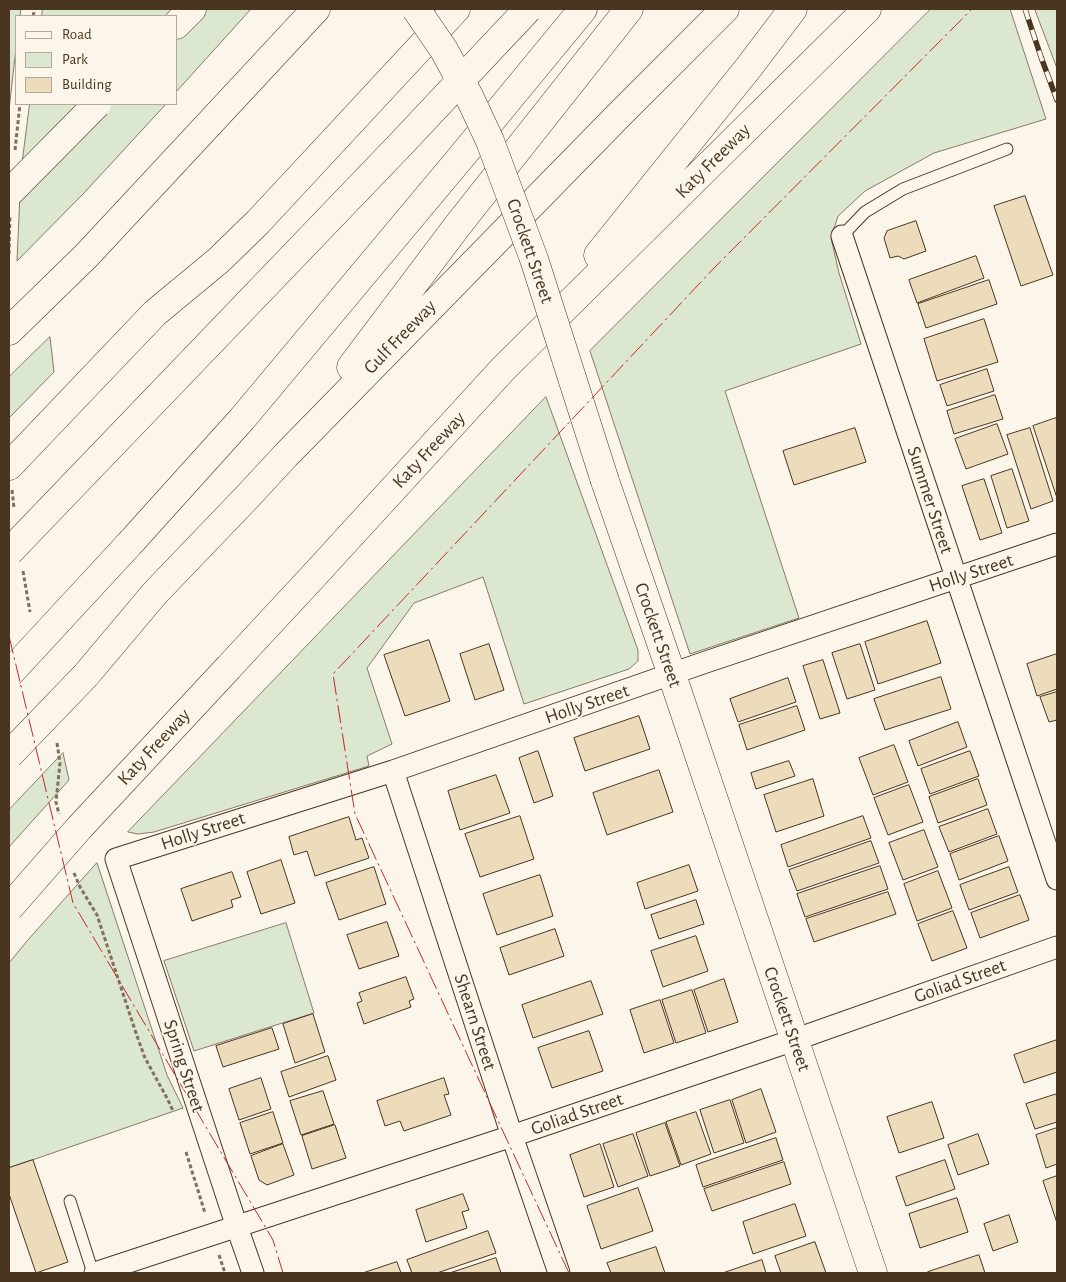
<!DOCTYPE html>
<html>
<head>
<meta charset="utf-8">
<style>
	body { margin:0 }
	#map { position:relative; width:1066px; height:1282px; overflow:hidden; background:#fbf6e9; font-family:"Alegreya Sans",sans-serif }
	canvas { display:block }
	.frame { position:absolute; inset:0; border:10px solid #4a3520; pointer-events:none }
	.legend { position:absolute; left:15px; top:15px; width:162px; height:90px; box-sizing:border-box; background:#fbf6e9; border:1px solid #b4a999; margin:0; padding:6px 9px; list-style:none; font-size:15px; color:#4a3520 }
	.legend li { display:flex; align-items:center; gap:10px; height:25px }
	.legend b { width:25px; border:1px solid #b4a999 }
</style>
</head>
<body>
<div id="map">
<canvas width="1066" height="1282"></canvas>
<div class="frame"></div>
<ul class="legend">
<li><b style="height:6px;background:#fbf6e9"></b>Road</li>
<li><b style="height:14px;background:#dce7d0"></b>Park</li>
<li><b style="height:14px;background:#ecdcbc"></b>Building</li>
</ul>
</div>
<script>
const ctx = document.querySelector('canvas').getContext('2d');
ctx.lineJoin = 'round';
function paint(path, color) {
  ctx.fillStyle = color;
  ctx.fill(path, 'evenodd');
}
function strokePath(path, color, width, dash) {
  ctx.strokeStyle = color;
  ctx.lineWidth = width;
  ctx.lineCap = dash ? 'butt' : 'round';
  ctx.setLineDash(dash || []);
  ctx.stroke(path);
}
function label(font, color, halo, rows, align = 'center') {
  ctx.font = font + ' "Alegreya Sans",sans-serif';
  ctx.lineWidth = 4;
  ctx.setLineDash([]);
  ctx.textBaseline = 'middle';
  ctx.strokeStyle = halo;
  ctx.fillStyle = color;
  for (const [text, x, y, turn = 0] of rows) {
    ctx.save();
    ctx.translate(x, y);
    ctx.rotate((+turn || 0) * Math.PI / 180);
    ctx.textAlign = isNaN(turn) ? turn : align;
    if (halo) ctx.strokeText(text, 0, 0);
    ctx.fillText(text, 0, 0);
    ctx.restore();
  }
}
const green = new Path2D(`
	M9,9H21L20,16H16V48L9,110Z
	M43,9H251L176,92V16H42Z
	M931,9H1010L1046,119L934,153L865,191L838,216L831,238L839,273L861,344L725,391L799,618L690,654L590,351Z
	M1035,9H1057V68Z
	M30,104H166L84,193L17,261L21,171Z
	M50,337L54,372L9,418V377Z
	M546,397L638,650V661L629,669L524,704L483,577L414,603L367,668L392,744L367,756L369,766L154,832L138,834L128,832Z
	M63,753L69,780L9,847V810Z
	M97,863L167,1075L183,1108L9,1168V963L27,941Z
	M286,923L314,1013L194,1051L164,961Z`);
paint(green, '#dce7d0');
strokePath(green, '#887966', 1);
const building = new Path2D(`
	M1025,196L1053,275L1021,286L994,206Z
	M916,221L926,251L904,259L898,256L890,258L884,238L887,231Z
	M976,256L984,278L917,303L909,280Z
	M989,280L997,304L926,328L918,304Z
	M984,319L998,362L937,381L924,339Z
	M987,369L994,391L947,406L940,385Z
	M995,395L1003,419L954,434L947,411Z
	M1056,418L1057,422V498L1033,426Z
	M997,424L1008,454L966,469L955,439Z
	M855,428L866,462L794,485L783,451Z
	M1030,428L1053,501L1031,509L1007,435Z
	M1012,469L1029,521L1007,528L991,476Z
	M984,479L1002,533L980,540L962,486Z
	M927,621L941,663L878,684L865,642Z
	M429,640L450,701L405,716L384,655Z
	M489,644L504,690L475,700L460,654Z
	M860,644L875,690L847,699L832,653Z
	M1057,654V689L1037,696L1027,664Z
	M823,660L840,713L820,719L803,666Z
	M941,677L951,709L885,730L874,699Z
	M788,678L796,702L738,722L730,699Z
	M1057,692V720L1049,722L1040,697Z
	M797,706L805,730L747,750L739,725Z
	M639,716L650,749L585,771L574,738Z
	M958,722L967,747L918,766L909,741Z
	M894,745L908,782L873,795L859,758Z
	M538,751L553,796L534,803L519,758Z
	M970,751L979,776L930,794L921,769Z
	M789,761L795,776L756,789L751,773Z
	M659,770L673,812L607,835L593,793Z
	M496,775L510,813L460,830L448,791Z
	M813,779L824,816L776,832L764,795Z
	M978,779L987,805L938,823L929,797Z
	M909,785L923,822L888,835L874,798Z
	M988,809L997,834L949,852L939,827Z
	M520,816L534,859L480,877L465,834Z
	M863,816L871,838L788,867L781,845Z
	M349,817L356,840L362,838L369,858L315,876L307,851L294,855L289,837Z
	M924,830L938,867L903,880L889,843Z
	M999,836L1008,861L959,880L950,854Z
	M871,841L879,863L797,891L789,870Z
	M281,860L295,903L261,914L247,872Z
	M689,865L698,891L645,909L637,883Z
	M880,866L888,889L805,917L797,894Z
	M374,867L386,904L339,920L326,883Z
	M1009,867L1018,892L969,910L960,885Z
	M938,871L952,908L917,921L904,884Z
	M232,872L241,897L231,900L233,907L192,921L181,889Z
	M540,875L553,916L497,935L483,894Z
	M888,892L896,914L814,942L806,919Z
	M1020,895L1029,920L980,938L971,913Z
	M696,900L704,924L659,939L651,915Z
	M953,911L967,948L932,961L918,924Z
	M387,922L399,956L359,969L347,935Z
	M555,929L564,956L509,975L500,948Z
	M696,936L708,971L663,987L651,951Z
	M406,977L414,999L409,1001L411,1007L364,1024L357,1003L362,1001L359,993Z
	M724,979L738,1022L708,1032L694,990Z
	M591,981L603,1014L533,1038L522,1005Z
	M692,990L706,1033L676,1043L662,1000Z
	M660,1000L674,1043L644,1053L630,1010Z
	M313,1014L325,1052L295,1063L283,1024Z
	M272,1028L279,1049L223,1067L216,1046Z
	M589,1031L603,1071L552,1088L538,1048Z
	M1057,1040V1072L1024,1083L1014,1055Z
	M328,1056L336,1080L289,1097L281,1072Z
	M261,1078L271,1109L239,1120L229,1089Z
	M444,1078L449,1094L444,1095L451,1115L404,1131L400,1121L385,1126L377,1101Z
	M761,1089L776,1132L746,1143L732,1100Z
	M323,1091L334,1124L301,1135L290,1101Z
	M1057,1094V1122L1035,1129L1026,1104Z
	M730,1100L744,1143L714,1153L700,1110Z
	M932,1102L944,1138L899,1153L887,1117Z
	M273,1112L283,1143L250,1154L240,1123Z
	M696,1112L711,1154L681,1165L666,1122Z
	M665,1123L680,1166L650,1176L636,1133Z
	M335,1125L346,1158L312,1169L302,1136Z
	M1057,1128V1164L1046,1168L1036,1135Z
	M633,1134L648,1176L618,1187L603,1144Z
	M978,1134L989,1164L958,1175L948,1145Z
	M776,1138L783,1160L703,1187L696,1165Z
	M283,1144L294,1175L267,1185L259,1180L251,1156Z
	M600,1144L614,1187L584,1197L570,1155Z
	M33,1160L68,1262L36,1273L9,1194V1168Z
	M945,1160L955,1189L906,1206L896,1177Z
	M784,1162L791,1184L712,1211L704,1189Z
	M1057,1176V1223L1043,1181Z
	M638,1188L653,1231L601,1249L587,1206Z
	M463,1194L469,1210L462,1212L467,1228L426,1242L416,1210Z
	M957,1198L968,1232L920,1248L909,1214Z
	M795,1204L806,1236L753,1254L743,1222Z
	M1009,1215L1018,1242L993,1251L984,1224Z
	M488,1231L496,1253L437,1273H412L407,1260Z
	M815,1242L826,1273H781L775,1256Z
	M656,1247L665,1273H611L607,1263Z
	M979,1255L985,1273H929L928,1272Z
	M496,1258L501,1273H450Z
	M762,1260L766,1273H723Z
	M397,1262L401,1273H363Z`);
paint(building, '#ecdcbc');
strokePath(building, '#4a3520', 1);
const lane = new Path2D(`
	M842,236L865,212L903,189L1007,149
	M70,1201L93,1273`);
const street = new Path2D(`
	M842,236L1057,879
	M393,771L512,1136L559,1273
	M95,1273L512,1136L794,1040L1057,947
	M253,1273L237,1227L116,859L393,771L703,663L1057,544`);
const secondary = new Path2D(`
	M605,481L672,675L873,1273`);
const highway = new Path2D(`
	M176,25L192,9
	M598,255L749,67L793,9
	M9,331L87,255L316,9
	M351,367L458,225L629,9
	M9,466L155,313L219,260L258,222L456,9
	M132,541L242,419L462,156L583,9
	M229,667L319,570L503,369L867,9
	M86,675L155,593L249,495L286,455L618,116L725,9`);
strokePath(lane, '#4a3520', 13);
strokePath(street, '#4a3520', 23);
strokePath(secondary, '#4a3520', 29);
strokePath(highway, '#4a3520', 29);
strokePath(new Path2D(`
	M33,16L35,9
	M15,150L20,104
	M9,254L10,216
	M12,490L14,508
	M23,571L30,612
	M57,743L60,763L56,802L59,814
	M74,873L80,887L97,915L137,1036L145,1058L168,1100L173,1111
	M186,1152L205,1213
	M219,1255L225,1273`), '#7f6f5c', 3, [4, 2.5]);
strokePath(lane, '#fbf6e9', 11);
strokePath(street, '#fbf6e9', 21);
strokePath(secondary, '#fbf6e9', 28);
strokePath(highway, '#fbf6e9', 28);
const rail = new Path2D(`
	M1025,9L1041,57L1057,100`);
strokePath(rail, '#4a3520', 5.5);
strokePath(rail, '#fbf6e9', 4, [11]);
const secondaryBridge = new Path2D(`
	M416,9L444,50L469,96L490,141L534,259L605,481`);
const highwayBridge = new Path2D(`
	M9,193L97,104
	M9,552L400,145L528,9
	M9,674L132,541
	M9,755L86,675
	M9,908L79,828L229,667`);
strokePath(secondaryBridge, '#4a3520', 29, []);
strokePath(highwayBridge, '#4a3520', 29, []);
strokePath(secondaryBridge, '#fbf6e9', 28);
strokePath(highwayBridge, '#fbf6e9', 28);
strokePath(new Path2D(`
	M9,636L73,903L273,1240L283,1273
	M569,1273L355,814L333,674L715,267L972,9`), '#c62828', 1, [18, 4, 2.5, 4]);
label('19px', '#4a3520', '#fbf6e9', [
	["Katy Freeway",713,161,-45],
	["Crockett Street",530,251,71],
	["Gulf Freeway",400,337,-46],
	["Katy Freeway",429,450,-47],
	["Summer Street",930,500,72],
	["Holly Street",971,573,-18],
	["Crockett Street",658,635,71],
	["Holly Street",587,704,-19],
	["Katy Freeway",154,747,-47],
	["Holly Street",203,831,-18],
	["Goliad Street",960,981,-20],
	["Crockett Street",787,1019,71],
	["Shearn Street",475,1022,72],
	["Spring Street",184,1066,72],
	["Goliad Street",577,1114,-19]
]);
</script>
</body>
</html>
